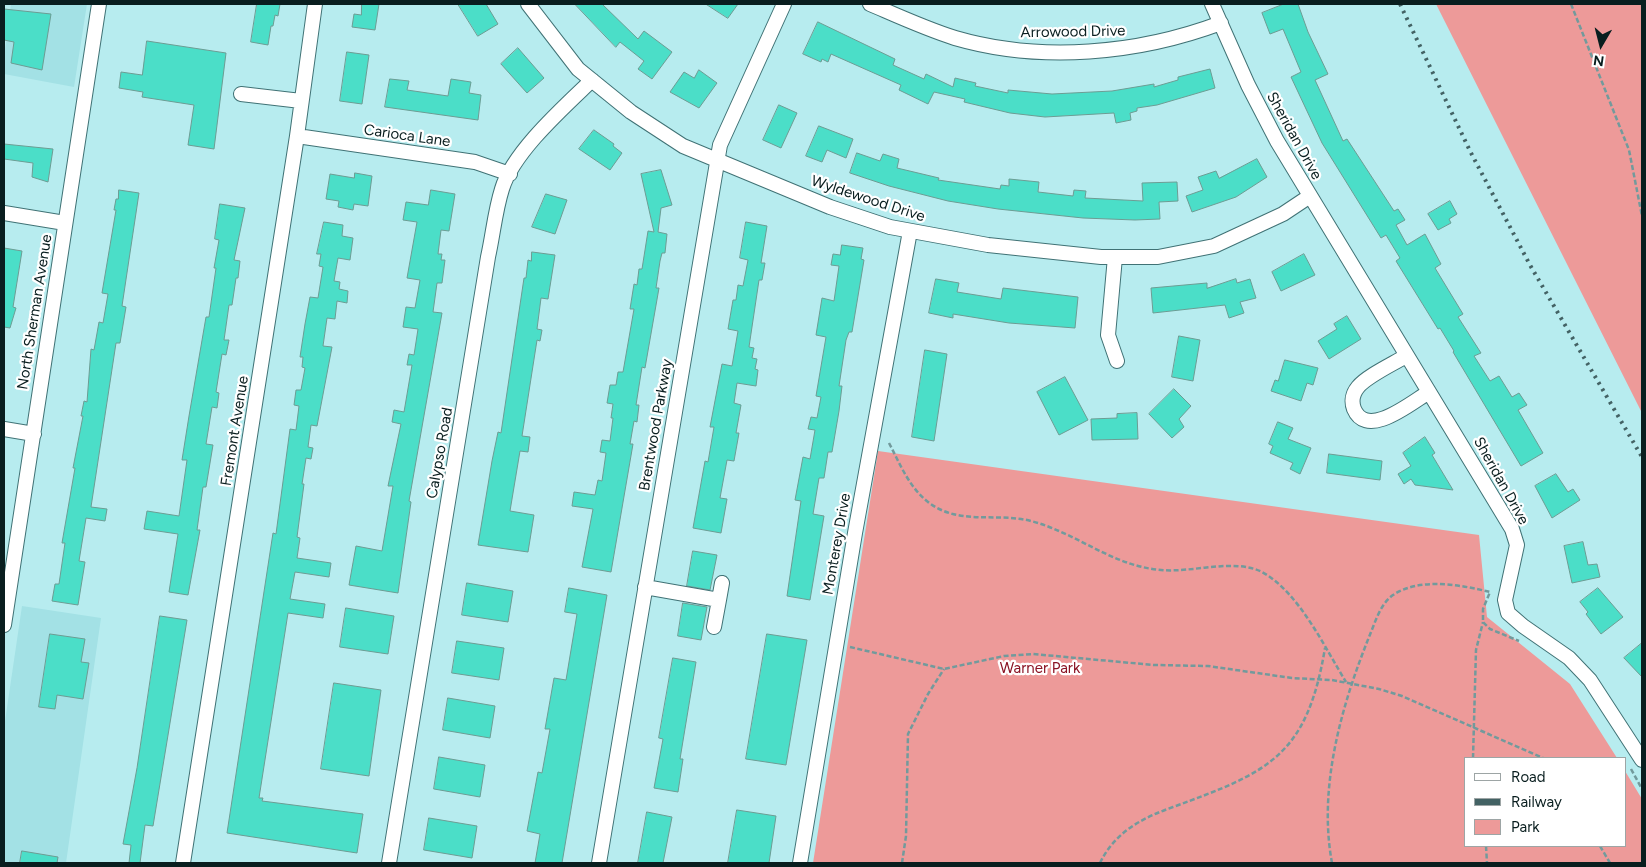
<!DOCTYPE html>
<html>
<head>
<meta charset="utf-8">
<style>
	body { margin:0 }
	#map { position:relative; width:1646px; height:867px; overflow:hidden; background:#b7ecef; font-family:Figtree,sans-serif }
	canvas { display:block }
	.frame { position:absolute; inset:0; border:5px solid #091e1f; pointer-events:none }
	.legend { position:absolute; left:1464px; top:757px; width:162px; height:90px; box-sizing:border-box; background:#fff; border:1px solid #9da5a5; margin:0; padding:6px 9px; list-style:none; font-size:15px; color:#091e1f }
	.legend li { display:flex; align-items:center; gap:10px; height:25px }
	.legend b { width:25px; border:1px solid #9da5a5 }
	.north { position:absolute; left:1576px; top:20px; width:50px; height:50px; -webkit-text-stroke:4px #fff; paint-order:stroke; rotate:188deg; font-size:14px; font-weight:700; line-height:20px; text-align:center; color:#091e1f }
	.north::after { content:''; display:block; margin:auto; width:18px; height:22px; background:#091e1f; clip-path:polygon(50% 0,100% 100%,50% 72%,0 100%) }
</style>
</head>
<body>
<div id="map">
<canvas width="1646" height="867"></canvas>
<div class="frame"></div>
<ul class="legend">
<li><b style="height:6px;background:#fff"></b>Road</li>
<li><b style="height:6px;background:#436264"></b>Railway</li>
<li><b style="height:14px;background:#ed9a99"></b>Park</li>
</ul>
<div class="north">N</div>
</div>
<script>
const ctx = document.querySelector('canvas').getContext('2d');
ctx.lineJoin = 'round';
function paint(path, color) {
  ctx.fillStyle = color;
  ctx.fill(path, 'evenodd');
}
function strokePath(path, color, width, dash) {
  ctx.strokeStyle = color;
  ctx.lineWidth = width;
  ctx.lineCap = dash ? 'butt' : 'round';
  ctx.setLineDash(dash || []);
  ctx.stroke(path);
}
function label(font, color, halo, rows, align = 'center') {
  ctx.font = font + ' Figtree,sans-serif';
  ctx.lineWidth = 4.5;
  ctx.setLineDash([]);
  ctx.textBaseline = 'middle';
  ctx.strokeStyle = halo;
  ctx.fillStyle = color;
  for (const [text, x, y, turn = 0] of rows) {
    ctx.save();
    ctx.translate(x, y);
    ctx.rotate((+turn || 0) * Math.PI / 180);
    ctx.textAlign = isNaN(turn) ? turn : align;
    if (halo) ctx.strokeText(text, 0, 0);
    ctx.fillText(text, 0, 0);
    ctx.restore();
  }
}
paint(new Path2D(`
	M11,4H87L74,87L4,74V57Z
	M22,606L101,618L66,863H4V728Z`), '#a3e1e5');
paint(new Path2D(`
	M1436,4H1642V413Z
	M878,451L1479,535L1487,617L1570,684L1617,758H1465V846H1625V771L1642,799V863H813Z`), '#ed9a99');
const building = new Path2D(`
	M257,4H280L278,16L275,15L273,26H271L268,45L251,42Z
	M362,4H379L375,30L352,27L354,14L361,15Z
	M458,4H486L498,24L478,36Z
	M575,4H602L638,39L644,31L672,52L652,79L638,69L644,61L620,42L616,47Z
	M706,4H738L728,18Z
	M1284,4H1298L1308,32L1328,74L1315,80L1343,141L1347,139L1394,211L1398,209L1405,220L1396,225L1407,245L1425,234L1441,264L1435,268L1463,314L1458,317L1481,353L1474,356L1490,381L1499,376L1512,397L1519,393L1527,405L1518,410L1543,453L1521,466L1453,352L1454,351L1440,328L1438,329L1396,261L1400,258L1386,235L1381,238L1322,143L1291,77L1301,72L1283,29L1270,34L1262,13Z
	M4,9L51,14L42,70L11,63L14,42L4,40Z
	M818,22L895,59L893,65L924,79L926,74L953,87L955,78L976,83L975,86L1008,93V90L1052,94L1112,91L1154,84V87L1178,80V77L1210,69L1215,88L1157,105L1137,108V111L1130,113L1131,120L1116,123L1114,113L1045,117L1010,113L964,102L965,99L934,92L928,104L899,90L901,85L831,54L828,62L822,59L821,62L803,54Z
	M147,41L226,53L214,149L188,145L194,105L142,97L143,92L119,88L121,72L142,75Z
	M518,48L544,78L527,93L501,64Z
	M347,52L369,55L362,104L340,101Z
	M699,70L717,83L699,108L670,92L684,72L694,78Z
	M390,79L409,81L407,90L448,96L451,79L471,82L469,93L481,95L478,120L385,107Z
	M779,105L797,113L781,148L763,140Z
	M819,126L853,139L846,158L827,150L822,162L806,156Z
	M594,130L614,144L613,146L622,153L610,170L579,149Z
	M4,144L53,149L48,182L32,177L33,163L4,159Z
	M857,153L880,161L883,154L899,159L897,168L939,178L938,180L1000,189L1001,185L1009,186V179L1039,182L1038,192L1073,196L1074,190L1086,191L1085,198L1143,201L1142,183L1177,182L1178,201L1159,202L1160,219L1135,220L1083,218L998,209L948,201L889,186L850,173Z
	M1257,159L1267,177L1236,197L1192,212L1186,196L1203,190L1198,177L1216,171L1219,178Z
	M661,170L672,205L661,208L658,232L667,234L665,253H662L660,261L656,288H659L645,368L642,367L636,405H639L637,422L634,421L630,444H633L611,572L582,567L593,509L572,506L574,492L595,495L598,480L602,481L606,453L600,452L602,440L610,441L613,418H611L613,404L607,403L610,385H616L618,372H623L634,309H630L634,284L637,285L639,269H642L648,231L654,232L641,174Z
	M355,173L372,176L368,206L354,204L353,210L338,207L339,201L326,199L330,174L354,178Z
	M119,190L139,193L122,306L126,307L120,343H116L91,507L107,509L105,521L86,518L79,561L85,562L78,605L52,601L55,584H59L65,543H62L75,468H73L83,416H81L84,401L87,402L91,349L94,350L99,322L103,323L108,294L102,293L116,210H114L116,199H118Z
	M431,190L455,194L449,231L441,230L438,254H442L441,260H445L442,283H437L433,312L442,313L409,501L411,502L398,593L349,585L356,546L382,551L393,486H388L401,424L392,422L394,410L404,412L412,365H407L409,354L414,355L418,329L403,327L406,307L415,308L420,280L407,278L417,222L403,220L406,202L428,205Z
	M546,194L567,200L555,234L532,227Z
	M1450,201L1457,214L1449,219L1451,223L1438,230L1428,214Z
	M220,204L245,208L234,260L240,261L238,278H236L232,305H229L224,340H229L226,355L222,354L216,392L219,393L217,408L212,407L206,444L213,445L206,487H203L197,530H200L188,595L169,592L178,534L144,529L147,511L179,516L187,460H182L189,416L206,317H209L216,268H214L219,240L215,239Z
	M324,222L343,225L342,236L353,238L350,260L338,258L334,281L340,282L339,289L348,291L347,303L337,301L335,319L327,318L323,346L332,347L317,426L311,425L308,447L313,448L311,459L306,458L302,484H304L297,537L300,538L297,558L331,563L329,577L295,572L290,599L325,604L323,618L288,613L259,798H263L262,801L363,814L357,853L227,833L273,533L276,534L290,429L296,430L299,406L294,405L296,390H301L305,368L302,367L303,357H300L305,324L310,297L318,298L323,267L319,266L321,254H317Z
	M746,222L767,226L761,263H765L762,280H759L749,347L754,348L752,358L757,359L755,369L758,370L756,386L737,383L734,403L741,405L736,433H739L734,461L727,460L720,498L727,499L721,533L693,528L705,461L708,462L714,427H710L722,364L732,366L738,331L728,329L733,300H736L738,285L743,286L748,260L740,258Z
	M842,245L863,248L861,259L864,260L852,332H849L846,340L839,386H842L839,411L832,452H828L824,478H819L813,514L824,516L810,600L787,596L801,501L795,500L803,457L810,459L815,430L808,429L811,417L817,418L821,397L816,396L826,337L816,335L822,298L834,301L839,266L831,265L833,254L840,255Z
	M4,248L22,251L13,307L16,308L10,328L4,327Z
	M532,252L555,255L548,299L541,298L537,329L542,330L540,341L537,340L522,436L530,437L528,452L520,451L510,511L534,515L528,552L478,545L492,461L498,432L501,433L524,278H526L528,260L531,261Z
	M1304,254L1315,275L1281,291L1272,272Z
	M936,279L959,283L957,292L1001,299L1003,288L1078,297L1075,328L1009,323L953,314V318L929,313Z
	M1236,279L1237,283L1250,279L1256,298L1240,302L1244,313L1229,318L1225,305L1153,313L1151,288L1207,283V288Z
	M1347,316L1361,339L1329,359L1318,341L1337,329L1334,324Z
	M1179,336L1200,340L1193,381L1172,377Z
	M925,350L947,354L934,441L912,437Z
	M1285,360L1318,368L1313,385L1307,383L1301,401L1271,391L1275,380L1278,381Z
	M1065,377L1088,420L1059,435L1037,392Z
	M1174,389L1191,406L1179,419L1184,427L1172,438L1149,414Z
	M1137,413L1138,439L1092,440L1091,419L1117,418V414Z
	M1278,422L1293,428L1288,439L1311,448L1300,474L1290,469L1293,463L1270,453L1273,446L1269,444Z
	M1425,437L1435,453L1432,455L1453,490L1415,485L1411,479L1404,484L1398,474L1411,466L1403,453Z
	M1329,454L1382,461L1380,480L1327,473Z
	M1556,474L1568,492L1573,489L1580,500L1552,518L1535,486Z
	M1583,542L1588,565L1597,564L1600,577L1572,583L1564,546Z
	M693,551L717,555L710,590L687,586Z
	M467,583L513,591L508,622L462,615Z
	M569,588L607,595L562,863H535L540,834L527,831L538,772L542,773L550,729H545L554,678L566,680L577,614L565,612Z
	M1598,588L1623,617L1601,634L1586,614L1588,612L1580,602Z
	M683,603L707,607L701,640L678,636Z
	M346,608L394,616L388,654L340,647Z
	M160,616L187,620L153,826L145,825L140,863H129L131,845L123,844L137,768Z
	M50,634L85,639L81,662L89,663L83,699L57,695L55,709L39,707Z
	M767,634L807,640L786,765L746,759Z
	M457,641L504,648L499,680L452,673Z
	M1642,643V677L1624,658Z
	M673,658L696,662L680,759H683L678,792L654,788L663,739L659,738Z
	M334,683L381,690L369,776L321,769Z
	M448,698L495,706L490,738L443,730Z
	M439,757L485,765L480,797L434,789Z
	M737,810L776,816L769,863H728Z
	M647,812L672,817L663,863H638Z
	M429,818L477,826L472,858L424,850Z
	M22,851L58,857L57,863H20Z`);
paint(building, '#4bdec8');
strokePath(building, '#6c9c93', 1);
const minor = new Path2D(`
	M528,4L578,69L631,112L683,146L830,207L890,227L988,245L1101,257H1158L1214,246L1283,214L1310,196
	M870,4C898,16 926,29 955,38C1041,63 1138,54 1221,23
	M1212,4L1248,85L1277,141L1512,529L1517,545L1505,600L1508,613L1523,626L1569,658L1590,680L1642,760
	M241,94L301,101
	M297,136L475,162L510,174
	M4,213L65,223
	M1115,257L1108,335L1117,361
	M1406,356C1393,364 1367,376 1358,387C1353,393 1351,401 1354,409C1367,440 1412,402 1429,392
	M4,429L34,434
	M645,587L719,600L714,627
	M719,600L722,583
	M4,625L99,4
	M183,863L297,136L315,4
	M389,863L488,257C493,235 495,211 502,189C513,152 564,107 592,80
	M599,863L720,145L784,4
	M800,863L855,533L910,231`);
strokePath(minor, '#407275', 16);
strokePath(new Path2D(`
	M1571,4L1629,150L1642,216
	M889,443C900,464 909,487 928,502C959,526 996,512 1031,521C1077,533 1112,566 1161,570C1192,573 1235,558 1262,572C1299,592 1325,648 1346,682
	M850,647L944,669L1004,656L1033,654L1154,665L1208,666L1292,678L1332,680L1379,689L1402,696L1543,758
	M1473,758L1476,650L1483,622
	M1631,769L1642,789
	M1486,846L1487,863
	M1600,846L1610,863
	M902,863L906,836L908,734L928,694L944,669
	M1100,863C1115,832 1142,818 1173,807C1269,772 1307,756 1325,648
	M1332,863C1318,788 1341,707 1369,637C1375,623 1380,604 1393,595C1420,577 1461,585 1490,592L1483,609V622L1490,629L1519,641`), '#729a9c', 2.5, [5, 2.5]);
strokePath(minor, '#fff', 14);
strokePath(new Path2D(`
	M1400,4L1470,151L1530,265L1642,457`), '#436264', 4, [2.5, 5]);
label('15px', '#091e1f', '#fff', [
	["Arrowood Drive",1073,32,-1],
	["Carioca Lane",407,136,8],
	["Sheridan Drive",1294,136,61],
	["Wyldewood Drive",868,199,18],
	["North Sherman Avenue",35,312,-81],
	["Brentwood Parkway",656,425,-80],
	["Fremont Avenue",235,431,-81],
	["Calypso Road",440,453,-80],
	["Sheridan Drive",1501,481,61],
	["Monterey Drive",837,544,-80]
]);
label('15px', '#8a1324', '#fff', [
	["Warner Park",1040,669]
]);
</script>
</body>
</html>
